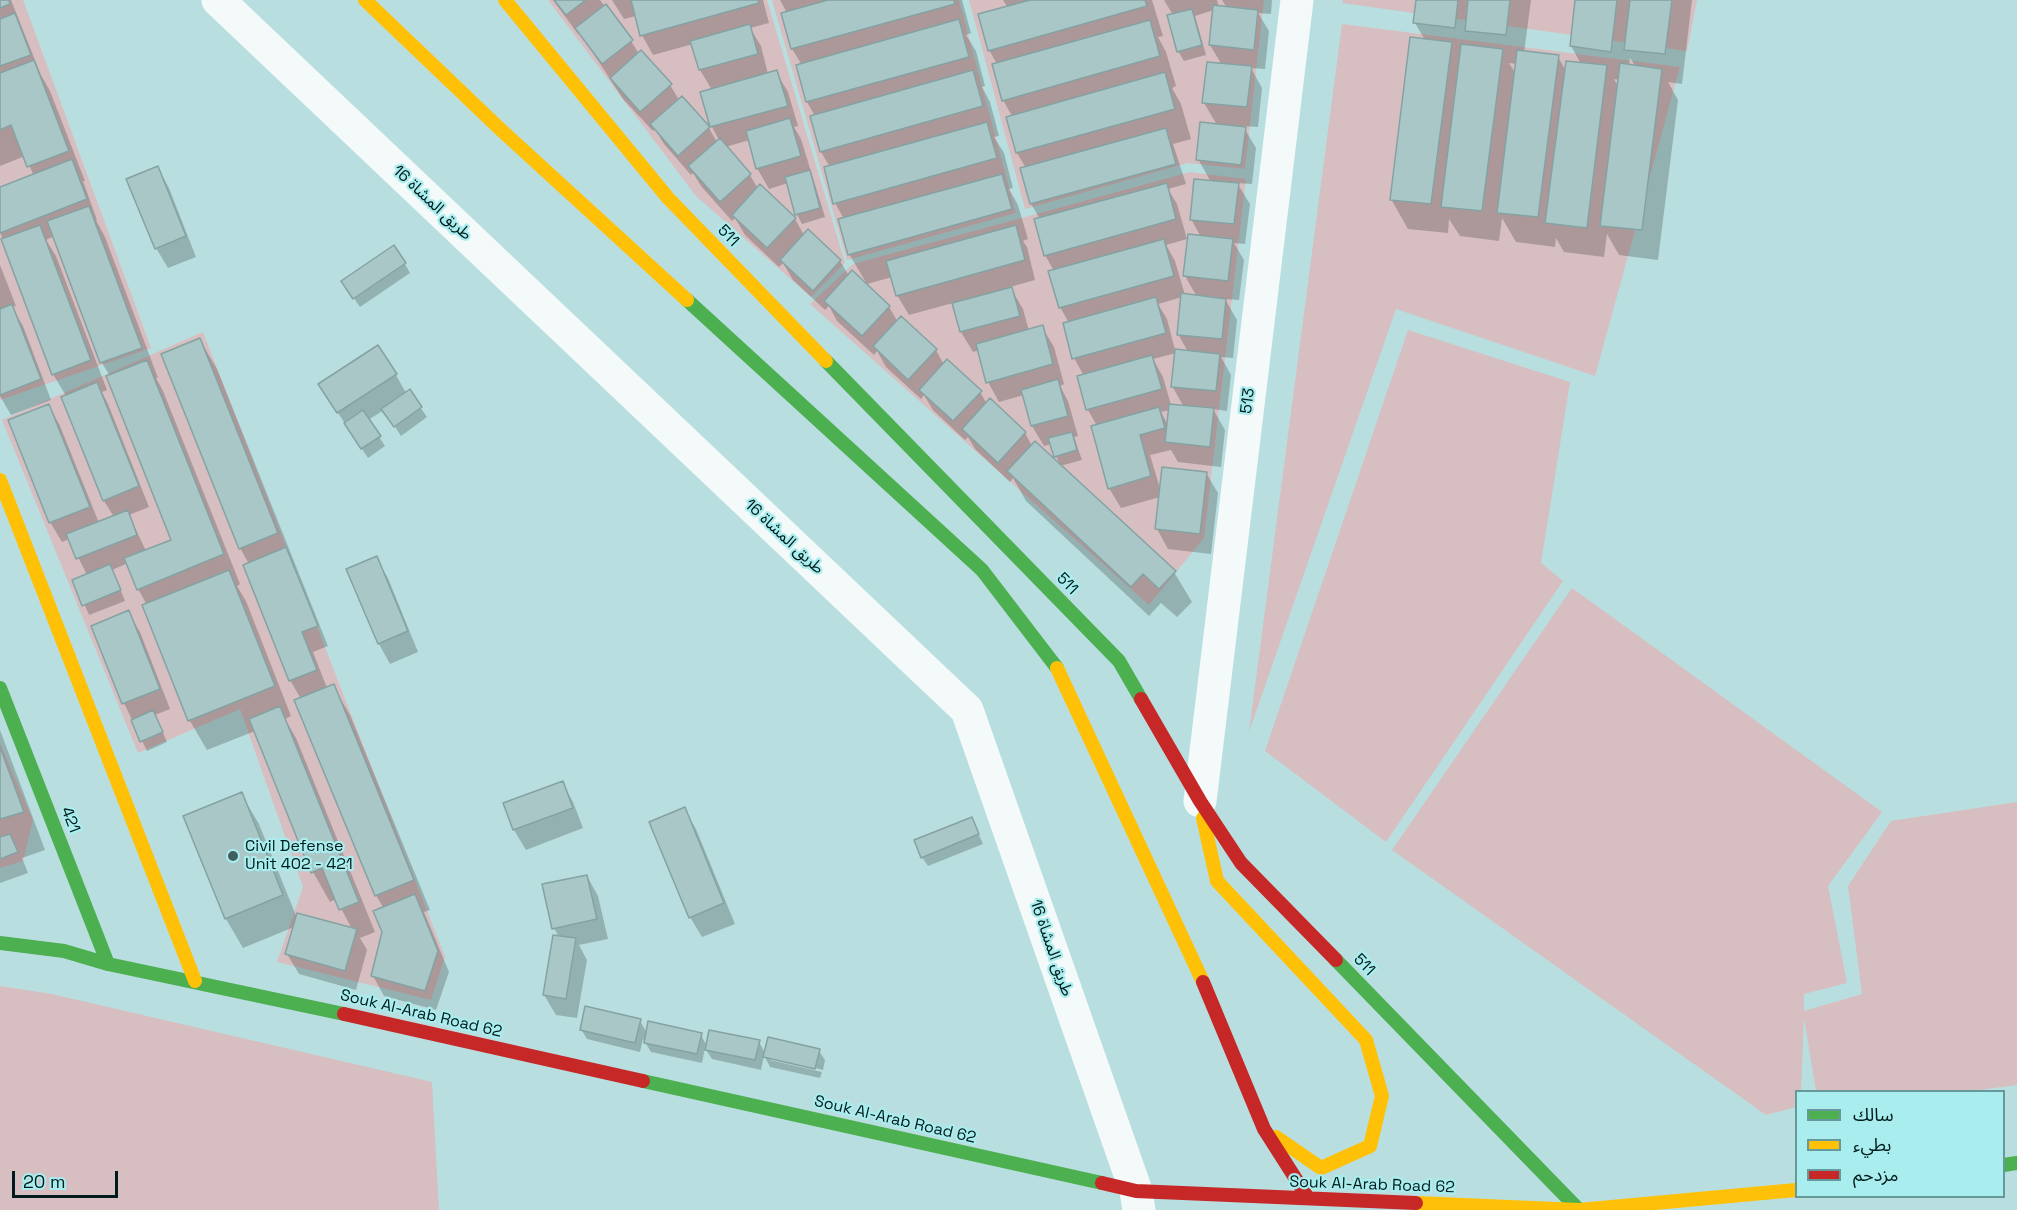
<!DOCTYPE html>
<html>
<head>
<meta charset="utf-8">
<style>
	body { margin:0 }
	#map { position:relative; width:2017px; height:1210px; overflow:hidden; background:#b9dedf; font-family:"Space Grotesk","Noto Sans Arabic",sans-serif }
	canvas { display:block }
	.legend { position:absolute; left:1795px; top:1090px; width:210px; height:108px; box-sizing:border-box; background:#aaedee; border:2px solid #66999a; margin:0; padding:8px 10px; list-style:none; font-size:18px; color:#001b1b }
	.legend li { display:flex; align-items:center; gap:12px; height:30px }
	.legend b { width:30px; border:2px solid #66999a }
	.scale { position:absolute; left:12px; top:1171px; width:106px; height:27px; box-sizing:border-box; border:3px solid #001b1b; border-top:0; padding-left:8px; font-size:18px; line-height:21px; white-space:nowrap; color:#001b1b; -webkit-text-stroke:4px #aaedee; paint-order:stroke }
</style>
</head>
<body>
<div id="map">
<canvas width="2017" height="1210"></canvas>
<ul class="legend">
<li><b style="height:8px;background:#4caf50"></b>سالك</li>
<li><b style="height:8px;background:#ffc107"></b>بطيء</li>
<li><b style="height:8px;background:#c62828"></b>مزدحم</li>
</ul>
<div class="scale">20 m</div>
</div>
<script>
const ctx = document.querySelector('canvas').getContext('2d');
ctx.lineJoin = 'round';
function paint(path, color) {
  ctx.fillStyle = color;
  ctx.fill(path, 'evenodd');
}
function strokePath(path, color, width, dash) {
  ctx.strokeStyle = color;
  ctx.lineWidth = width;
  ctx.lineCap = dash ? 'butt' : 'round';
  ctx.setLineDash(dash || []);
  ctx.stroke(path);
}
function label(font, color, halo, rows, align = 'center') {
  ctx.font = font + ' "Space Grotesk","Noto Sans Arabic",sans-serif';
  ctx.lineWidth = 4.5;
  ctx.setLineDash([]);
  ctx.textBaseline = 'middle';
  ctx.strokeStyle = halo;
  ctx.fillStyle = color;
  for (const [text, x, y, turn = 0] of rows) {
    ctx.save();
    ctx.translate(x, y);
    ctx.rotate((+turn || 0) * Math.PI / 180);
    ctx.textAlign = isNaN(turn) ? turn : align;
    if (halo) ctx.strokeText(text, 0, 0);
    ctx.fillText(text, 0, 0);
    ctx.restore();
  }
}
paint(new Path2D(`
	M0,0H23L151,348L0,400Z
	M548,0H767L845,263L811,297L696,196Z
	M772,0H959L1016,213L847,260Z
	M969,0H1264L1245,169L1188,163L1025,209Z
	M1343,0H1697L1687,51L1342,3Z
	M1342,24L1680,67L1595,376L1396,309L1249,732Z
	M1190,172L1246,179L1204,538L1149,605L810,304L853,264Z
	M1408,330L1570,382L1541,563L1563,581L1386,842L1265,751Z
	M203,332L445,957L431,1000L277,962L303,887L240,709L138,753L2,420Z
	M1572,588L1882,812L1828,886L1847,983L1804,994V1011L1862,994L1848,886L1891,821L2017,802V1085L1964,1092L1816,1091L1804,1018L1801,1091L1796,1092V1107L1766,1115L1392,850Z
	M0,743L33,820L23,861L0,868Z
	M0,986L52,994L432,1082L439,1210H0Z`), '#d7bec0');
paint(new Path2D(`
	M0,0H11L41,75L50,91L85,181H83L97,220H96L105,237L158,378H156L163,391L240,584L237,586L246,601L291,716L285,719L296,738L375,932L360,938L367,950L356,990L299,974L287,954L294,927L243,948L226,919L185,817L241,794L259,824L297,918L352,929L336,899L330,902L313,872L255,731L207,750L190,721L144,606L147,605L138,589L128,563L112,570L125,601L89,615L74,580L87,575L69,539L62,542L50,522L49,405L60,426L99,523L114,517L104,501L63,398L66,396L53,374L0,232V186L1,189L34,176L25,156L0,166ZM54,236L102,363L110,376L173,540L146,551L129,515L149,507L108,404L102,392L107,390L56,256L46,240Z
	M553,0H600L631,41L639,54L670,85L679,100L682,98L709,128L717,142L719,140L712,127L702,93L712,90L700,70L693,44L653,55L642,35L636,16L624,19L612,0H763L769,23L750,28L761,46L768,74L776,72L788,92L798,126L794,127L801,139L825,217L802,224L797,214L788,183L769,189L757,168L750,140L725,147L750,175L758,189L795,219L804,235L808,231L840,261L849,276L889,307L898,322L936,350L944,365L980,392L987,404L1025,433L1032,446L1060,465L1051,444L1044,446L1032,426L1024,395L999,402L988,382L979,350L973,352L961,332L953,303L909,315L897,295L892,277L867,284L849,254L844,219L835,203L830,167L821,152L815,116L807,102L797,66L802,65L792,49L783,14L787,13L780,0H962L971,33L966,35L976,51L985,86L982,87L990,102L999,136L994,137L1004,153L1013,188L1009,189L1018,205L1028,239L1023,241L1027,247L1035,280L1010,287L1023,309L1029,331L1042,327L1054,347L1064,384L1060,386L1068,401L1078,436L1074,437L1082,460L1060,466L1174,572L1192,602L1177,617L1161,603L1149,616L1026,501L1013,478L1010,482L975,449L968,437L965,440L933,410L924,395L921,399L886,367L877,351L874,355L837,321L829,306L825,310L793,280L783,263L779,267L745,235L735,218L732,221L701,186L693,173L691,175L664,144L655,129L653,131L623,99L580,33L578,34Z
	M1003,0H1152L1163,36L1158,37L1166,52L1176,86L1172,88L1181,104L1191,139L1173,144L1186,184L1168,189L1177,204L1187,239L1166,245L1175,261L1185,295L1197,297L1185,276L1201,237L1191,219L1211,182L1198,159L1217,125L1204,103L1222,65L1210,45L1214,10L1195,16L1206,55L1184,61L1178,51L1173,15L1164,0H1217L1219,7L1227,8L1222,0H1272L1271,14L1258,13L1269,31L1265,69L1251,68L1262,88L1258,127L1243,126L1256,148L1252,184L1237,183L1250,204L1245,244L1234,243L1244,260L1239,300L1225,299L1237,320L1233,358L1221,357L1231,375L1227,411L1213,409L1225,430L1221,467L1178,462L1171,450L1150,455L1161,492L1206,473L1218,493L1211,554L1168,549L1157,529L1160,497L1121,508L1109,488L1097,426L1088,410L1084,376L1074,358L1069,323L1060,307L1054,271L1045,255L1040,219L1031,204L1022,169L1026,168L1017,153L1008,118L1012,116L1003,100L997,64L989,50L1008,8ZM1182,297L1178,334L1188,352L1175,350L1167,319L1158,304ZM1176,353L1172,386L1184,407L1171,405L1163,377L1153,359ZM1170,410L1168,425L1161,412Z
	M1418,0H1531L1524,53L1558,57L1566,71L1581,64L1571,46L1577,0H1692L1682,84L1668,82L1678,100L1658,260L1619,255L1607,234L1604,257L1564,252L1556,238L1555,247L1516,242L1502,218L1499,241L1460,236L1449,219L1448,233L1408,229L1391,199L1425,40L1415,23ZM1630,58L1636,67L1629,66ZM1509,63L1517,64L1516,74ZM1614,79L1620,80L1619,88Z
	M158,168L169,188L196,257L168,268L156,248Z
	M405,264L410,273L360,307L349,291Z
	M0,265L16,306L12,307L23,326L51,400L11,415L0,396Z
	M200,340L217,369L328,646L313,652L327,688L333,686L350,715L430,910L424,912L449,972L436,1010L384,996L373,976L383,932L384,909L376,895L301,699L290,680L249,564L240,548Z
	M396,375L406,393L409,391L427,417L401,436L384,410L368,420L385,446L368,458L332,404Z
	M376,558L388,578L418,652L390,664L379,644Z
	M128,612L140,632L170,709L155,715L167,742L147,751L124,703Z
	M0,730L45,850L22,858L28,873L0,883Z
	M562,782L573,802L583,828L526,850L514,830L505,804Z
	M684,809L696,829L735,924L702,937L690,917Z
	M972,819L983,844L928,866L922,857Z
	M587,876L598,896L608,939L579,945L587,960L577,1018L556,1015L544,995L559,937L554,928Z
	M640,1021L647,1033L701,1035L707,1046L759,1042L765,1053L819,1051L825,1060L823,1070L770,1057V1060L822,1072L820,1078L770,1067L764,1055L761,1070L712,1059L705,1048L702,1063L651,1052L643,1039L640,1052L587,1039L581,1029Z`), '#0003');
const building = new Path2D(`
	M0,0H9L10,4L0,8Z
	M554,0H586L566,15Z
	M631,0H758L759,3L640,36Z
	M828,0H954L955,4L791,49L781,13Z
	M1030,0H1145L1147,6L988,51L978,14Z
	M1416,0H1458L1455,28L1413,23Z
	M1468,0H1510L1506,35L1465,31Z
	M1575,0H1617L1611,52L1570,46Z
	M1630,0H1672L1665,54L1624,50Z
	M606,4L633,40L602,64L575,28Z
	M1213,5L1258,10L1254,50L1209,45Z
	M1192,9L1202,45L1177,52L1167,15Z
	M15,13L31,55L0,66V19Z
	M959,19L969,57L806,102L796,65Z
	M1150,20L1160,56L1002,101L992,64Z
	M750,24L758,54L699,70L690,41Z
	M1410,37L1452,42L1431,204L1390,200Z
	M1461,44L1503,49L1482,211L1441,207Z
	M641,50L672,84L640,112L610,78Z
	M1517,50L1559,55L1538,217L1497,213Z
	M34,60L69,151L27,167L11,125L0,130V73Z
	M1566,61L1607,65L1587,228L1545,223Z
	M1207,62L1252,66L1247,107L1202,103Z
	M1620,63L1662,69L1642,230L1600,226Z
	M777,70L788,106L710,127L700,92Z
	M973,70L983,106L820,152L810,116Z
	M1165,72L1175,109L1016,153L1006,117Z
	M682,96L710,127L678,156L650,124Z
	M790,118L801,156L756,169L746,131Z
	M987,122L997,158L833,204L824,167Z
	M1200,122L1246,127L1241,165L1196,160Z
	M1166,128L1176,164L1030,204L1020,168Z
	M720,138L751,174L720,202L688,166Z
	M72,159L87,199L0,233V187Z
	M158,166L186,236L155,249L126,179Z
	M810,170L820,208L795,215L785,177Z
	M1002,174L1012,209L848,255L838,219Z
	M1194,179L1239,183L1234,224L1190,220Z
	M1167,183L1176,219L1044,256L1034,219Z
	M760,184L796,218L767,248L732,215Z
	M89,206L142,348L100,363L47,221Z
	M40,225L91,360L52,375L1,239Z
	M1016,225L1025,260L896,296L886,261Z
	M808,229L841,260L813,291L780,260Z
	M1188,234L1233,239L1228,281L1183,276Z
	M1164,239L1174,276L1059,308L1048,271Z
	M394,245L406,263L353,299L341,281Z
	M852,270L890,306L862,336L824,301Z
	M1012,287L1020,316L960,332L952,303Z
	M1181,293L1226,299L1222,339L1177,335Z
	M1156,297L1166,333L1072,359L1063,323Z
	M12,304L41,379L0,395V309Z
	M901,316L937,349L908,380L873,346Z
	M1043,325L1053,364L986,383L976,344Z
	M200,338L278,533L239,549L161,354Z
	M378,345L397,374L337,413L318,384Z
	M1175,349L1220,354L1216,391L1171,387Z
	M1152,355L1162,389L1086,410L1077,376Z
	M947,359L982,391L953,421L919,390Z
	M147,360L224,554L137,590L124,558L171,540L106,376Z
	M1058,379L1068,416L1031,426L1021,390Z
	M97,382L139,486L103,501L61,397Z
	M410,389L422,407L394,427L381,409Z
	M990,398L1026,432L998,463L962,429Z
	M49,404L90,507L49,523L8,420Z
	M1169,404L1214,408L1210,447L1165,442Z
	M1159,407L1165,428L1140,435L1151,476L1108,489L1091,426Z
	M363,410L381,436L361,449L344,423Z
	M1072,432L1077,450L1054,457L1048,438Z
	M1035,441L1176,571L1159,589L1143,574L1131,587L1007,471Z
	M1162,467L1207,472L1200,534L1155,529Z
	M128,510L137,535L76,559L66,534Z
	M286,547L318,626L302,632L317,670L289,681L243,565Z
	M377,556L408,631L378,644L346,569Z
	M110,564L121,590L82,606L72,580Z
	M229,570L275,686L188,721L142,605Z
	M129,610L160,689L122,704L91,626Z
	M334,684L414,880L375,896L294,700Z
	M280,706L359,902L339,910L322,868L311,873L249,719Z
	M153,710L163,732L140,742L131,720Z
	M0,747L24,812L0,819Z
	M563,781L573,808L513,830L503,803Z
	M242,792L283,895L225,919L183,816Z
	M685,807L724,903L689,918L649,822Z
	M972,817L979,834L921,858L914,840Z
	M10,834L18,852L0,859V837Z
	M587,875L597,919L552,929L542,884Z
	M415,894L438,951L425,991L371,976L382,932L373,911Z
	M297,913L357,929L345,971L285,954Z
	M553,935L576,938L566,999L543,995Z
	M585,1006L641,1019L635,1043L580,1030Z
	M648,1021L702,1033L697,1054L644,1043Z
	M709,1030L760,1040L755,1060L705,1050Z
	M768,1037L820,1049L815,1069L763,1057Z`);
paint(building, '#aac7c7');
strokePath(building, '#85a2a3', 1.5);
strokePath(new Path2D(`
	M218,0L967,710L1136,1191L1139,1210
	M1200,801L1297,0`), '#f4fafa', 33);
strokePath(new Path2D(`
	M687,300L982,570L1057,668
	M826,361L1119,661L1141,699
	M0,688L108,964
	M0,943L64,951L108,964L344,1014
	M1336,960L1579,1210
	M643,1081L1102,1183
	M2004,1165L2017,1163`), '#4caf50', 14);
strokePath(new Path2D(`
	M365,0L500,129L687,300
	M505,0L668,198L826,361
	M0,480L195,981
	M1057,668L1203,982
	M1203,818L1217,881L1366,1040L1382,1096L1370,1146L1321,1168L1276,1137
	M1416,1203L1579,1210L1796,1190`), '#ffc107', 14);
strokePath(new Path2D(`
	M1141,699L1200,801L1241,863L1336,960
	M1203,982L1264,1129L1308,1198
	M344,1014L643,1081
	M1102,1183L1136,1191L1416,1203`), '#c62828', 14);
for (const [x, y, r, color] of [
	[233,856,6,"#415f60"]
]) {
  const dot = new Path2D();
  dot.arc(x, y, r, 0, 2 * Math.PI);
  ctx.fillStyle = color;
  ctx.fill(dot);
  strokePath(dot, '#aaedee', 2);
}
label('16px', '#001b1b', '#aaedee', [
	["طريق المشاة 16",432,203,43],
	["511",728,236,46],
	["513",1248,401,-83],
	["طريق المشاة 16",784,537,43],
	["511",1067,584,46],
	["421",70,820,69],
	["طريق المشاة 16",1051,948,71],
	["511",1364,965,46],
	["Souk Al-Arab Road 62",421,1014,13],
	["Souk Al-Arab Road 62",895,1120,13],
	["Souk Al-Arab Road 62",1372,1185,2]
]);
label('16px', '#001b1b', '#aaedee', [
	["Civil Defense",245,847],
	["Unit 402 - 421",245,865]
], 'left');
</script>
</body>
</html>
